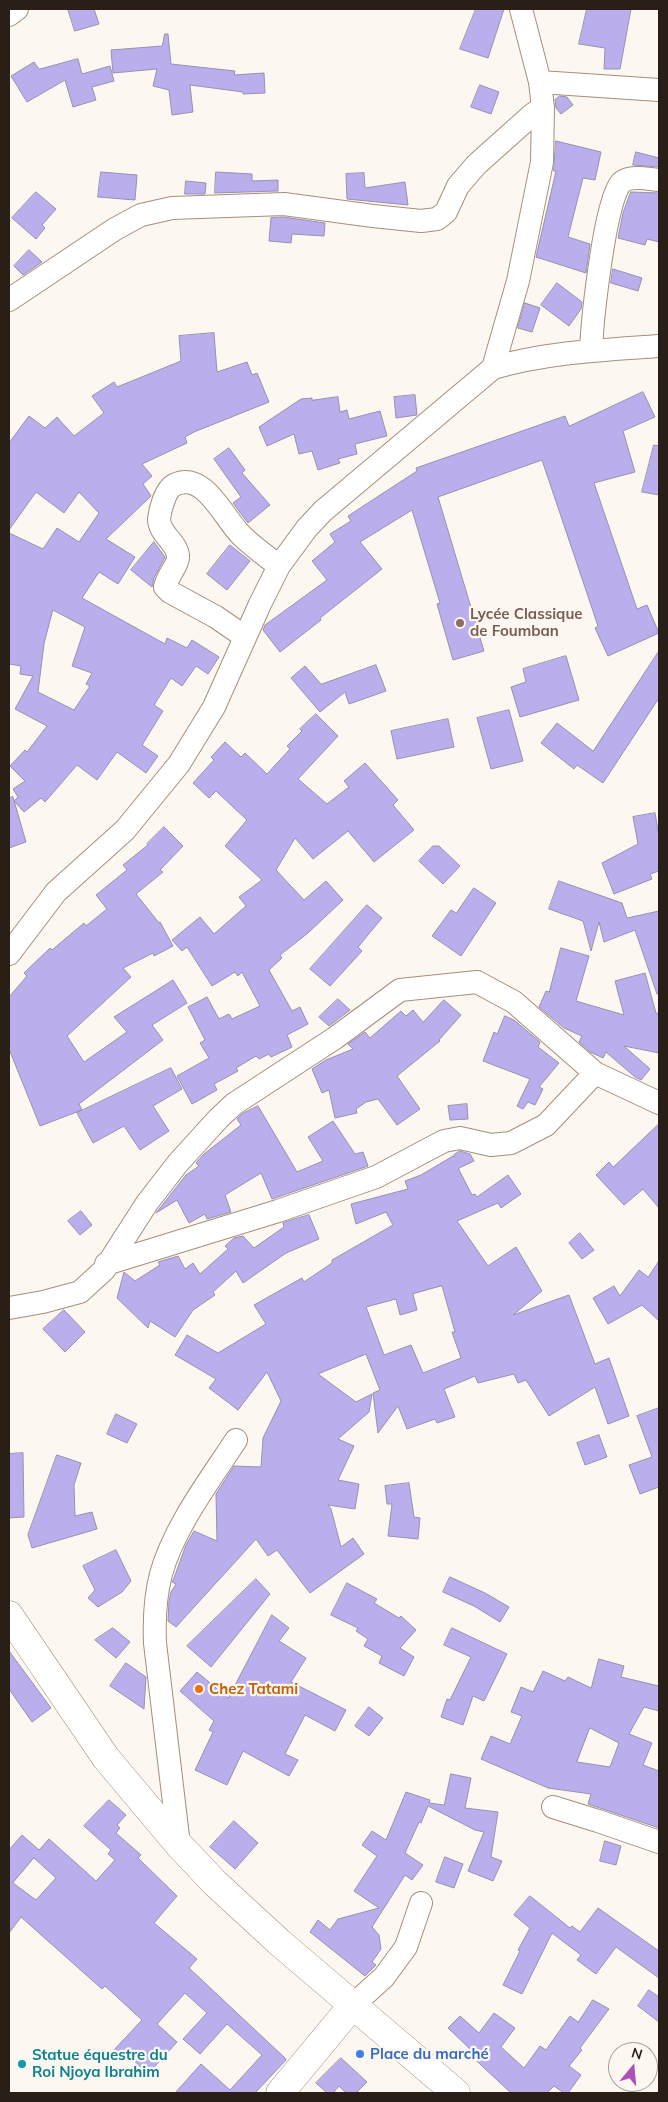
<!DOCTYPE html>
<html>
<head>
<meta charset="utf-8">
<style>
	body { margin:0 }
	#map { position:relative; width:668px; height:2102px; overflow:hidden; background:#fdf7f2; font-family:Mulish,sans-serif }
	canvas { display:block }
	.frame { position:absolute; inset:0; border:10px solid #291f16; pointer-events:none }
	.north { position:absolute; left:608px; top:2042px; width:50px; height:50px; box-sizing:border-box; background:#fdf7f2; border:1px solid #a8a19a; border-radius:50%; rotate:17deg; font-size:14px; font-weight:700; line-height:20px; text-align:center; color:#291f16 }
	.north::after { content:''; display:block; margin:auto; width:18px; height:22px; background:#af50b8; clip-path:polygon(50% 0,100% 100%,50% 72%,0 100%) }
</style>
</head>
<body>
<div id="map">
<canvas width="668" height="2102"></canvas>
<div class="frame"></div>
<div class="north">N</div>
</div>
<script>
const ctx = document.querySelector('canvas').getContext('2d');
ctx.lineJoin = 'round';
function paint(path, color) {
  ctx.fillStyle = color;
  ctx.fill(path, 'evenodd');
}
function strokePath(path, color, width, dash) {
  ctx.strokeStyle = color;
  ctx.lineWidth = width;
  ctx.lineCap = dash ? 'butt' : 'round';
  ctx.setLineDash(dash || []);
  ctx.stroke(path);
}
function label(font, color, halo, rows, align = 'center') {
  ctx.font = font + ' Mulish,sans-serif';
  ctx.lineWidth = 4.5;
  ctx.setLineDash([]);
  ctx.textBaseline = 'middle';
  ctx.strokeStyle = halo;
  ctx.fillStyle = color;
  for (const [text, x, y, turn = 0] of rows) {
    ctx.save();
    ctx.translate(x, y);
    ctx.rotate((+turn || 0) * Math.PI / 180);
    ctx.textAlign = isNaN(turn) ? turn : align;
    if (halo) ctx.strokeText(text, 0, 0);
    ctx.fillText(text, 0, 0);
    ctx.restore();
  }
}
const building = new Path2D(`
	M68,9H94L99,24L75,31Z
	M476,9H504L488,58L460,49Z
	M587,9H631L620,69H604L605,48L579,44Z
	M165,34H168L171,64L235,71L234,75L264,73L265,93L243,94V92L190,85L193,112L172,115L169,90L153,86L157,69L113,73L111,50L162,46Z
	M78,59L82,74L110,66L114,81L92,87L96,100L73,107L65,80L27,102L11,76L34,62L39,69Z
	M480,85L499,92L491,114L471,107Z
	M560,96L567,97L573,105L561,114L556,108L555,100Z
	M556,141L601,152L595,180L583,178L568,237L590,244L586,273L536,257L556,171H554Z
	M636,152L659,158V167L633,165Z
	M101,172L137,175L135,200L98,197Z
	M216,172L252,174V181L278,180V191L215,193Z
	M364,173L365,188L405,182L408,205L347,199L346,174Z
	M186,181L206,183L205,194H185Z
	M36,192L56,209L42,225L45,228L36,239L12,218Z
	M631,192L659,193V242L647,239L645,245L618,238L623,213Z
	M283,217L325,223L324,236L292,234L291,243L269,241L271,218Z
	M29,250L42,262L23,275L14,266Z
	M613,269L642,278L638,291L611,283Z
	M557,283L582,302L581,309L569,326L541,305Z
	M525,303L540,308L532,332L518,328Z
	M214,333L217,372L247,362L252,375L257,373L269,402L194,432L185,437L187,443L142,464L152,476L143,484L151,496L106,539L135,557L118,584L99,572L82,598L165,644L167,638L187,648L192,640L219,657L208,674L196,666L182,686L171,678L154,705L163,711L142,745L158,756L146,773L117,752L97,780L77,765L45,802L41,798L24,812L14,801L18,797L13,789L25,781L10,766L25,750L27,752L47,726L15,709L33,676L20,674L21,666L9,664V533L43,549L57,528L79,542L99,513L79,492L64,513L36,492L9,530V443L29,416L45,428L57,417L74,436L104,413L92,396L114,382L117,387L181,361L179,336ZM53,610L85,627L72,666L92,673L86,684L90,686L74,710L38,692L44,644Z
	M643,392L655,417L623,431L635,472L594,483L637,609L647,605L659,633L608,656L595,628L598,626L542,460L438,497L484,651L453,660L437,604L440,603L412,510L360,542L382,569L320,618L321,620L280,652L263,630L265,625L327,580L312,561L335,542L330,534L351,521L348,516L417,471L416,468L565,416L569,426Z
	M415,395L417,415L396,418L394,397Z
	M338,397L340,412L347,410L349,419L380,411L387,436L355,444L357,454L338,459L340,463L318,470L312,451L299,454L294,434L267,446L259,427L301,399L312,398V400Z
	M654,445L659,446V495L642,492Z
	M229,448L245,470L242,473L270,505L248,523L233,503L241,497L214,459Z
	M154,542L165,557L154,578L152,587L131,570Z
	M230,545L250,561L227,590L207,574Z
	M659,651V698L603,783L577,765L574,769L541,743L557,723L593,751Z
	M566,656L579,700L520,717L511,687L526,682L523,669Z
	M376,665L386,691L349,704L345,692L320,712L291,678L305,666L321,684Z
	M509,710L523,761L491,769L477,718Z
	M316,714L338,736L298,779L327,804L349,787L344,781L365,763L398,800L393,805L414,830L374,862L348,831L313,859L295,838L276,870L304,900L326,881L343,900L308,933L280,955L282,958L269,970L292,1011L300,1007L308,1024L287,1035L292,1047L271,1057L269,1054L259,1059L256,1056L236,1068L238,1071L214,1084L217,1090L192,1104L177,1076L209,1058L200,1043L205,1040L188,1007L207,997L219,1019L229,1014L232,1019L260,1006L242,972L238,976L235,972L212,986L187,947L182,951L172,940L200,917L214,934L246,906L239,897L262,880L225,846L247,820L216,791L209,798L193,783L214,760L211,757L225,742L241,757L245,753L267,774L290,749L287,746L302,731L300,729Z
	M448,719L454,747L397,759L391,731Z
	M13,797L26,842L9,848V798Z
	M655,813L659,836V871L650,874L652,879L614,894L602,863L638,844L633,817Z
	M164,827L183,846L160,870L163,872L136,894L159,923L160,922L173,946L154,956L153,953L123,968L131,977L67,1036L84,1062L127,1032L114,1017L173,980L187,1003L152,1025L163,1040L79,1104L82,1110L40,1126L9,1049V997L27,976L24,973L50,948L52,950L84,923L86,926L107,909L96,895L127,870L123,865L148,845L147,844Z
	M433,846H439L460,866L443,884L419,861Z
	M559,881L622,903L627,918L659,911V994H657L635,930L604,942L599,922L591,951L583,921L549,909Z
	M474,888L496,903L461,956L432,936L451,910L456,913Z
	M367,905L382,918L358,947L362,951L330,986L310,969Z
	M561,948L589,956L576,1001L624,1015L615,981L645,973L656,1013L659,1014V1053L624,1046L650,1069L641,1080L635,1077L606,1052L603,1058L590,1052L579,1042L582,1036L564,1028L539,1007L546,991L549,992Z
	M338,999L350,1010L329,1026L319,1017Z
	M444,1000L461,1015L439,1040L440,1041L397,1076L420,1109L397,1125L378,1099L366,1102L356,1109L357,1113L335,1118L329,1090L322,1093L312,1069L326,1060L353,1049L348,1044L365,1032L370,1038L401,1011L406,1016L413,1010L423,1022Z
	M505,1016L514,1020L540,1042L538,1047L559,1063L539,1087L543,1089L535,1105L528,1102L523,1109L517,1106L530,1079L483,1061L494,1032L497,1034Z
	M171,1068L182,1089L153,1106L169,1131L140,1150L124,1126L93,1143L77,1113Z
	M467,1104L468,1119L450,1120L448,1106Z
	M258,1106L297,1172L323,1161L308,1137L333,1121L355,1154L363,1152L368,1166L272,1199L261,1173L225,1195L231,1212L207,1219L205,1214L189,1223L177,1200L156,1213L186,1175L199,1166L196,1163L204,1154L241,1125L237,1119L242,1114Z
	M659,1124V1208L643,1189L624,1205L596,1175L609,1162L613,1167Z
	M460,1151L470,1154L474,1161L459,1168V1170L472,1195L475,1194L477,1197L508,1175L521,1194L501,1208L498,1203L457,1221L488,1266L516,1247L542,1291L513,1315L569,1295L595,1364L609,1358L629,1416L608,1424L595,1387L549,1416L526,1380L518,1383L514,1374L478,1383L475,1376L444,1389L455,1417L437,1423L435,1419L407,1429L398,1406L378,1433L373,1393L380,1390L366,1354L318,1374L356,1402L372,1394L369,1412L338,1439L354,1446L338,1480L359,1484L355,1509L328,1505L331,1509L341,1547L353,1538L364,1554L310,1593L277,1550L268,1556L256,1539L176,1627L168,1621L169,1601L171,1592L176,1584L172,1582L174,1578L186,1545L194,1531L217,1541L216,1494L234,1466L261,1467L263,1438L281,1401L267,1372L238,1410L209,1388L216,1379L175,1355L187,1335L218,1353L266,1324L254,1305L302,1278L304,1282L332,1263V1260L393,1225L386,1212L356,1224L351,1204L408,1189L405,1181L421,1175L453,1156L454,1157V1155ZM442,1286L455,1332H452L461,1358L423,1373L411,1345L384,1355L366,1307L396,1299L400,1315L417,1310L413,1294Z
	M81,1211L92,1225L80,1235L68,1221Z
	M309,1215L319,1239L286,1253L243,1283L236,1271L213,1292L215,1295L193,1310L175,1337L150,1321L148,1328L117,1298L124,1272L135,1281L160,1265L158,1262L178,1256L185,1269L193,1263L200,1274L228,1249L225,1246L234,1238L243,1236L254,1248L284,1227L283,1223Z
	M580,1233L594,1250L582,1259L569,1243Z
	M659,1261V1321L642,1305L608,1324L593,1298L614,1286L620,1296L639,1270L648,1277Z
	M64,1310L85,1332L65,1352L43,1329Z
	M659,1408V1487L640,1494L629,1465L652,1457L637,1416Z
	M116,1414L137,1424L127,1443L107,1434Z
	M599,1435L607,1457L585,1465L577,1443Z
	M23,1453L24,1517L9,1518V1454Z
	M57,1455L81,1463L74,1485L75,1516L92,1512L97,1529L32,1548L28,1535Z
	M409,1483L414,1517L420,1518L418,1539L388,1536L392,1504H387L385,1486Z
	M116,1550L131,1581L122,1592L98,1607L88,1598L95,1590L83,1566Z
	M450,1577L485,1593L509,1607L500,1622L474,1606L443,1592Z
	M256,1579L270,1594L211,1667L187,1646Z
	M347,1583L377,1599L374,1603L399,1618L401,1616L416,1630L400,1648L414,1657L404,1676L379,1663L382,1656L364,1646L368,1639L356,1631L358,1628L331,1615Z
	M272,1615L289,1628L279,1641L306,1658L291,1682L346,1710L335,1731L305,1715L285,1754L298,1760L289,1776L243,1751L227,1785L195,1770L213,1732L209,1730L214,1721L180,1691L197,1672L228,1698Z
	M113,1628L130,1642L116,1658L95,1640Z
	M452,1628L507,1654L484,1701L473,1696L463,1725L441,1717L447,1699L450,1700L471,1657L444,1645Z
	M9,1651L51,1708L32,1722L9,1689Z
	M599,1659L624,1666L621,1677L659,1686V1711L644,1707L629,1734L652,1743L643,1765L659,1771V1828L588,1804L591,1794L548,1788L481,1759L491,1736L510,1744L522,1716L511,1712L521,1687L533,1692L543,1671L565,1681L568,1677L591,1688ZM590,1728L619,1743L610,1767L577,1762Z
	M126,1663L146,1677L144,1709L110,1686Z
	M369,1707L383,1718L369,1736L355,1726Z
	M451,1774L471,1778L465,1808L498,1812L491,1857L502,1861L493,1881L468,1871L484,1832L475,1830L428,1806L421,1823L419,1822L405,1853L423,1865L412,1880L405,1875L372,1927L379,1935L381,1949L372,1962L376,1965L365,1976L310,1932L318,1920L330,1930L338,1919L379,1908L354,1891L377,1856L362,1845L372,1831L386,1840L406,1792L430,1800L429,1803L444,1805Z
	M109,1800L126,1815L117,1825L120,1828L116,1833L141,1855L138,1858L177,1896L154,1923L197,1959L189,1968L285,2058L286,2060L255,2093H175L201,2064L230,2090L262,2055L227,2024L200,2054L183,2039L207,2013L185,1993L157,2024L177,2042L148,2074L129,2056L123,2062L112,2052L142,2020L105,1986L102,1989L21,1917L9,1933V1850L22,1835L39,1850L49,1839L96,1881L115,1860L108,1854L111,1850L84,1826ZM34,1858L56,1878L36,1900L13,1883Z
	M234,1821L258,1843L235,1869L210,1847Z
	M605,1841L621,1846L616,1865L600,1861Z
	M445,1857L463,1864L454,1888L436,1882Z
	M530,1896L570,1928L572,1926L580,1932L598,1908L659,1951V1978L616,1947L596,1974L577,1960L581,1955L552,1933L522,1994L503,1985L520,1951L518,1950L530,1928L514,1915Z
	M649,1990L659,1997V2022L638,2006Z
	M593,2000L609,2009L580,2048L582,2050L569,2066L581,2075L568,2093H564L554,2086L547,2093H511L467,2052L470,2049L448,2028L460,2016L479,2033L494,2013L515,2028L501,2047L524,2068L540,2046L546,2050L570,2016L578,2022Z
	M341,2058L367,2082L356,2093H346L339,2086L333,2093H327L316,2083Z`);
paint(building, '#bbaeed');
strokePath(building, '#9691ae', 1);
const minor = new Path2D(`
	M9,15L17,9
	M540,82L659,90
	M9,300L115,229L141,215L172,208L284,204L373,216L421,221L437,219L446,212L458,186L476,165L533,114L543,108
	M591,351C592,324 605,195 622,182C631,175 648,179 659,180
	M493,368L518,281L542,162L543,108L540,82L521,9
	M245,637L216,617L170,592L165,587C167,576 179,564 178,556C177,542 159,534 159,519C160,510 165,490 174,485C204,470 223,517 241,535C252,546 266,556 279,566
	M9,954L56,892L125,830L179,764L214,707L260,604L279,566L307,528L323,511L493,368C547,352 604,350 659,346
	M106,1264L278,1211L376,1177L444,1141L460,1138L491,1145L511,1143L546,1125L595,1073
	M9,1308L43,1302L80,1292L104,1270L147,1203L178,1163L218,1119L234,1104L335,1038L400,990L477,982L514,1002L595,1073L659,1103
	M553,1807L598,1821L659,1842
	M179,1845L155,1643C154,1619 155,1597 161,1574C174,1527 210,1480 236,1440
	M352,2006L384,1977L406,1947L421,1903`);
const secondary = new Path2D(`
	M9,1615L106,1758L179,1845L215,1883L279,1942L456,2093
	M280,2093L352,2006`);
strokePath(minor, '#a78e79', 24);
strokePath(secondary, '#a78e79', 29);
strokePath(minor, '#fff', 22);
strokePath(secondary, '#fff', 28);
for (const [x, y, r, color] of [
	[460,623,5,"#8d6e63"],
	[199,1689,5,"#e8710a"],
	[360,2054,5,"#3f7fe0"],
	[22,2064,5,"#0f9aa8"]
]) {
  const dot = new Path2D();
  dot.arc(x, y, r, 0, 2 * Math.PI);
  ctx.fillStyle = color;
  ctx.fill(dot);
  strokePath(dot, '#fdf7f2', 2);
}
label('bold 15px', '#785e54', '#fdf7f2', [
	["Lycée Classique",470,614],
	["de Foumban",470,631]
], 'left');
label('bold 15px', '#c56008', '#fdf7f2', [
	["Chez Tatami",209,1689]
], 'left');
label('bold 15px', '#366cbe', '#fdf7f2', [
	["Place du marché",370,2054]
], 'left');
label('bold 15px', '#0d838f', '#fdf7f2', [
	["Statue équestre du",32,2055],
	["Roi Njoya Ibrahim",32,2072]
], 'left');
</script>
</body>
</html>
